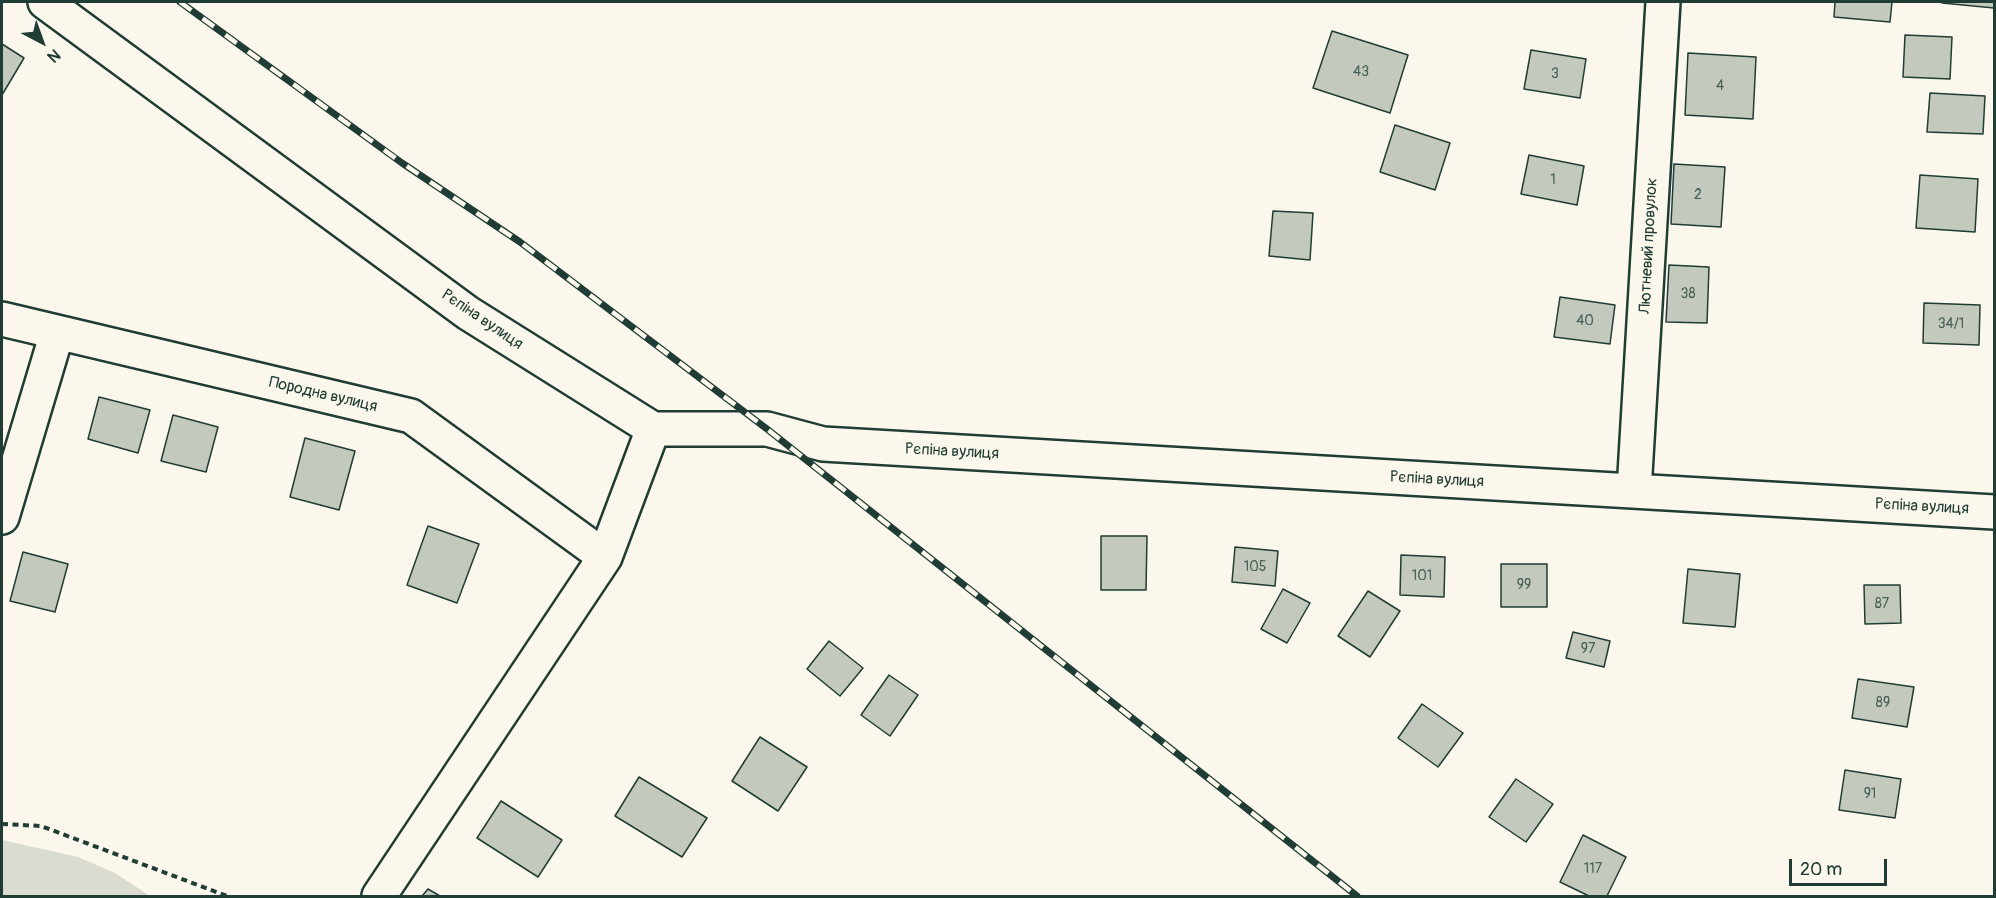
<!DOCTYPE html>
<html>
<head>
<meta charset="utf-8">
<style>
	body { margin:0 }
	#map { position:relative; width:1996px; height:898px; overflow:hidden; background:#fbf7ec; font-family:Pangolin,sans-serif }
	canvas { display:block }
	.frame { position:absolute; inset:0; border:3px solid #1f3d34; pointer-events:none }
	.north { position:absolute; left:12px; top:12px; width:60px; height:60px; -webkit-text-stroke:4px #fbf7ec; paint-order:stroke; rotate:139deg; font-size:16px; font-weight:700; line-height:24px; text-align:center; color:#1f3d34 }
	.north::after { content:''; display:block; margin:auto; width:21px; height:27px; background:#1f3d34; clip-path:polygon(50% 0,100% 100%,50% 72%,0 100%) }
	.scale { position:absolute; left:1789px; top:859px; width:98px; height:27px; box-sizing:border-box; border:3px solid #1f3d34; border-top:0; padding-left:8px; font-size:18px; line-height:21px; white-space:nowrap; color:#1f3d34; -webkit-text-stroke:4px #fbf7ec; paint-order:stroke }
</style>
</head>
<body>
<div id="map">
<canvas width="1996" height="898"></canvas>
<div class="frame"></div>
<div class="north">N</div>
<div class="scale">20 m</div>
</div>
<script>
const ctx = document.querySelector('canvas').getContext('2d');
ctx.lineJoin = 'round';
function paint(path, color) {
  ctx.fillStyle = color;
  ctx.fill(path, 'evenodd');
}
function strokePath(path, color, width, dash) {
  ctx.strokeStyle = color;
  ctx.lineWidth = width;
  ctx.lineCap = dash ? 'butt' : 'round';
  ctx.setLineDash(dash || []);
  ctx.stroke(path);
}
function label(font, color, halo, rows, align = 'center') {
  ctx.font = font + ' Pangolin,sans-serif';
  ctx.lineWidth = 5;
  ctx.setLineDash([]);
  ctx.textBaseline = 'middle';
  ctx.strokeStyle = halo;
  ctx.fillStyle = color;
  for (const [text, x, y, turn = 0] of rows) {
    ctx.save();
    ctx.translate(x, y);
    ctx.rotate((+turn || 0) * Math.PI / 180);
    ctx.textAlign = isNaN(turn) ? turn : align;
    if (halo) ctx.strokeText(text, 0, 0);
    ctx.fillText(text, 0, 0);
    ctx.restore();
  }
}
paint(new Path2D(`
	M2,840L78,857L115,873L150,896H2Z`), '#dbdcd1');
const building = new Path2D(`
	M1835,2H1892L1890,22L1834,17Z
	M1942,2H1994V8L1942,3Z
	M1332,31L1408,55L1390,113L1313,88Z
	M1905,35L1952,37L1950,79L1903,77Z
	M2,44L24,58L2,95Z
	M1531,50L1586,59L1580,98L1524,89Z
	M1688,53L1756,57L1753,119L1685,115Z
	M1930,93L1985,96L1983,134L1927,132Z
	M1395,125L1450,143L1435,190L1380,172Z
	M1529,155L1584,166L1577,205L1521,194Z
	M1674,164L1725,167L1721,227L1671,224Z
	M1920,175L1978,179L1975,232L1916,228Z
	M1273,211L1313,213L1310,260L1269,256Z
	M1669,265L1709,267L1707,323L1666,322Z
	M1560,297L1615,305L1610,344L1554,337Z
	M1924,303L1980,305L1979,345L1923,343Z
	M99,397L150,410L138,453L88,439Z
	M173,415L218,427L206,472L161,461Z
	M305,438L355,451L339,510L290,497Z
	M428,526L479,544L457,603L407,585Z
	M1101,536H1147L1146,590H1101Z
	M1235,547L1278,551L1275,586L1232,582Z
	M23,552L68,564L55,612L10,601Z
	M1401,555L1445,557L1444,597L1400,595Z
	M1501,564H1547V607H1501Z
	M1688,569L1740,574L1735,627L1683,623Z
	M1864,585H1900L1901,623L1865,624Z
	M1283,589L1310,603L1287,643L1261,629Z
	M1368,591L1400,611L1370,657L1338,636Z
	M1573,632L1610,641L1604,667L1566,658Z
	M829,641L863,668L840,696L807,669Z
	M889,675L918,695L890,736L861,715Z
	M1858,679L1914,687L1907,727L1852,718Z
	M1422,704L1463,733L1438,767L1398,738Z
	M760,737L807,767L778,811L732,781Z
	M1845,770L1901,779L1895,818L1839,810Z
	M639,777L707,818L682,857L615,816Z
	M1516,779L1553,804L1526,842L1489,817Z
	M501,801L562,840L538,877L477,838Z
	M1583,835L1626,857L1607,896H1589L1560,882Z
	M428,889L440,896H422Z`);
paint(building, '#c4c9be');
strokePath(building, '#1f3d34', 1.5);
const minor = new Path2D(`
	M45,2L468,313L653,429H767L823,444L1994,512
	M2,319L411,416L605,557
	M1634,491L1663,2
	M2,517L57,333
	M379,896L605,557L653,429`);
strokePath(minor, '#1f3d34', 38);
strokePath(new Path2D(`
	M2,824L41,826L227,896`), '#1f3d34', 4, [6, 4.5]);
strokePath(minor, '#fbf7ec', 33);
const rail = new Path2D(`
	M180,2L402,163L520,242L767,429L1357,896`);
strokePath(rail, '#1f3d34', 7);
strokePath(rail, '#fbf7ec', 4.5, [14]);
label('14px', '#486056', null, [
	["43",1361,72],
	["3",1555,74],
	["4",1720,86],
	["1",1553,180],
	["2",1698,195],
	["38",1688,294],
	["40",1585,321],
	["34/1",1951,324],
	["105",1255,567],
	["101",1422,576],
	["99",1524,585],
	["87",1882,604],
	["97",1588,649],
	["89",1883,703],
	["91",1870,794],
	["117",1593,869]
]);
label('16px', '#1f3d34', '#fbf7ec', [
	["Лютневий провулок",1649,246,-87],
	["Рєпіна вулиця",482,320,34],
	["Породна вулиця",323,395,13],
	["Рєпіна вулиця",952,452,3],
	["Рєпіна вулиця",1437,480,3],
	["Рєпіна вулиця",1922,507,3]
]);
</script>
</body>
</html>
